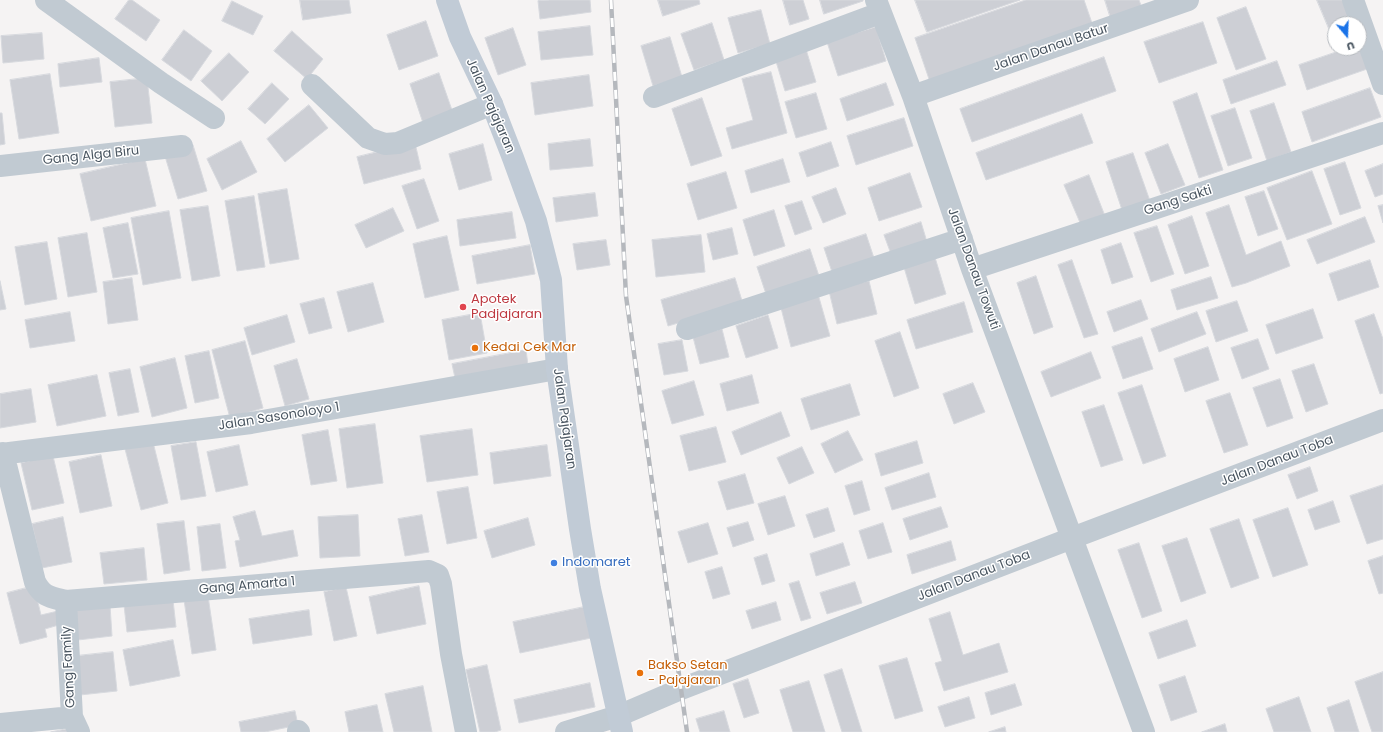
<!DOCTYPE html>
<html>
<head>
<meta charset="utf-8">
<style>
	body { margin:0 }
	#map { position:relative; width:1383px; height:732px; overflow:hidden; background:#f5f3f3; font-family:Poppins,sans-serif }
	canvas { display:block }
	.north { position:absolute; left:1327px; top:16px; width:40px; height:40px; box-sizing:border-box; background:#fff; border:1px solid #b7bbc0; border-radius:50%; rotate:161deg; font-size:11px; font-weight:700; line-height:16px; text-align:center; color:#4a5661 }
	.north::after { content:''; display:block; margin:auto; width:14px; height:18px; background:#1a73e8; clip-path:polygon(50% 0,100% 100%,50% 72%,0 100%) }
</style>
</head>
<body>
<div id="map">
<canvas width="1383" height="732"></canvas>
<div class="north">U</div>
</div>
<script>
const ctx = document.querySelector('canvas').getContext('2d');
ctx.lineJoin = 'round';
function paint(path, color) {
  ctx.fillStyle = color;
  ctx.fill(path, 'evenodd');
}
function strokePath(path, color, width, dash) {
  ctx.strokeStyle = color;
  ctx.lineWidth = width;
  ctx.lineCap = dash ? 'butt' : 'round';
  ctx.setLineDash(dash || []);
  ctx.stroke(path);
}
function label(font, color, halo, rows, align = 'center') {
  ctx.font = font + ' Poppins,sans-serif';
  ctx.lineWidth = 3;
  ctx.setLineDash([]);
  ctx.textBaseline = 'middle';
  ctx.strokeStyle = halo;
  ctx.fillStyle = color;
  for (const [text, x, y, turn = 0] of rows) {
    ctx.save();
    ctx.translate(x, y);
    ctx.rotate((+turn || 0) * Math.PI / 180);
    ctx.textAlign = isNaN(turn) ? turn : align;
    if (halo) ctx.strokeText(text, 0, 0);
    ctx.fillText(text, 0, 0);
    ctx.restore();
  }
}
const building = new Path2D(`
	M129,0H132L160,20L146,41L115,19Z
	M300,0H349L351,13L303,20Z
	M550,0H590L591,12L540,19L538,1Z
	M658,0H699L700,4L663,16Z
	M783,0H803L809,19L790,25Z
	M820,0H863V1L824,14Z
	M915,0H1020L927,32Z
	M1026,0H1084L1093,26L930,82L915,38Z
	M1105,0H1139L1142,8L1111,19Z
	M1317,0H1346L1355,24H1335V37L1333,38Z
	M232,1L263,16L253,35L222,21Z
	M1246,7L1266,59L1236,70L1217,18Z
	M761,10L770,44L738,53L728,18Z
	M426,21L438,56L399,70L387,35Z
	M1203,22L1217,63L1159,83L1144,42Z
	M712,23L724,60L694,70L681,34Z
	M590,26L593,55L541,60L538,32Z
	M876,27L886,61L838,76L827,42Z
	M513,28L526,65L498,75L485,38Z
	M184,30L212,51L191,81L162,60Z
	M292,31L323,59L307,79L274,51Z
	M42,33L44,59L3,63L1,36Z
	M670,37L682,77L653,86L641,46Z
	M805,46L816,82L785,91L774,55Z
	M1348,48H1359L1370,68L1307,90L1299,65Z
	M229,53L249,72L222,101L201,81Z
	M1104,57L1116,91L972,142L960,109Z
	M99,58L102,82L60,87L58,64Z
	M1277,61L1286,85L1231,104L1223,80Z
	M771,72L787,133L732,149L726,128L753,120L742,79Z
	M439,73L453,113L423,123L410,84Z
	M50,74L59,133L19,139L10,80Z
	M589,75L593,106L535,115L531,83Z
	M147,78L152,123L115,127L110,82Z
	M272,83L289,99L265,124L248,109Z
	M886,83L894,105L847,121L840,99Z
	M1370,88L1381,117L1312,142L1302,112Z
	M816,93L827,129L796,138L785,102Z
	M1197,93L1223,170L1199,178L1173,102Z
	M702,98L722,156L691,166L672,109Z
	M1274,103L1291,152L1267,161L1250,111Z
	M309,105L328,128L285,162L267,139Z
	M1235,108L1252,158L1228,166L1211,116Z
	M0,113H2L5,144L0,145Z
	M1082,114L1093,143L986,180L976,153Z
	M904,118L913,146L856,165L847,136Z
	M590,139L593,166L550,170L548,144Z
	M241,141L257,172L222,190L207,159Z
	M831,142L839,166L807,177L799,153Z
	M415,143L421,169L364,184L357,157Z
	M483,144L492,180L459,190L449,154Z
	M1168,144L1185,185L1161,194L1145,153Z
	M193,145L207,191L178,199L164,153Z
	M1133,153L1150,201L1122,210L1106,162Z
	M145,159L156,206L91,221L80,174Z
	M783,159L790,182L751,193L745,171Z
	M1345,162L1361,208L1340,215L1324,169Z
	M1383,164V194L1375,197L1365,171Z
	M1312,171L1332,224L1287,240L1267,188Z
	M726,172L737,208L698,220L687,184Z
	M910,173L922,207L879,221L868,188Z
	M1089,175L1105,216L1081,225L1064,185Z
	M424,179L439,221L417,229L402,186Z
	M836,188L846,214L823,223L812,197Z
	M287,189L299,259L270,264L258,194Z
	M1264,191L1278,229L1258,236L1245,197Z
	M595,193L598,216L556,222L553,198Z
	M254,196L265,267L237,271L225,201Z
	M802,201L812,229L795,235L785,206Z
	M1229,205L1246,255L1281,241L1290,266L1246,283L1232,287L1206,213Z
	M1383,205V223L1378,206Z
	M208,206L220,276L192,281L180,210Z
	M393,208L404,231L366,248L355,225Z
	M774,210L785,246L754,256L743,220Z
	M169,211L181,278L143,285L131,218Z
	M512,212L516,238L460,246L457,220Z
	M1192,216L1209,266L1185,274L1168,225Z
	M1365,217L1375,242L1317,264L1307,240Z
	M921,222L927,242L891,254L884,235Z
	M128,223L138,274L113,278L103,228Z
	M1157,226L1174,274L1151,282L1134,233Z
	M732,228L738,254L713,260L707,234Z
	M87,233L97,292L68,297L58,238Z
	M866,234L874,258L832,272L824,248Z
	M701,235L705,272L656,277L652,240Z
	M447,236L459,290L425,298L413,244Z
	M606,240L610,265L577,270L573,244Z
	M47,242L57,299L25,305L15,247Z
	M1121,243L1133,277L1112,284L1101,250Z
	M530,245L535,274L477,284L472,256Z
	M810,249L820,279L767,297L757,267Z
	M934,254L946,294L915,304L903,264Z
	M1072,260L1098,334L1084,338L1058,265Z
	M1370,260L1379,287L1338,301L1329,274Z
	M1036,276L1053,327L1034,334L1017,283Z
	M1211,277L1218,298L1177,310L1171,290Z
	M132,278L138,320L108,324L103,282Z
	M735,278L743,304L668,326L661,300Z
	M0,281L6,309L0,310Z
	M869,281L877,314L837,324L829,291Z
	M373,283L384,322L348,332L337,292Z
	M818,294L830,336L791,347L780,304Z
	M324,298L332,328L309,334L300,304Z
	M1141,300L1148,319L1114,332L1107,312Z
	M1237,301L1248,331L1216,342L1206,311Z
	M964,302L973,332L916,349L907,320Z
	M1313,309L1323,338L1276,354L1266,325Z
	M70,312L75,341L30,348L25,320Z
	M1197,312L1206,334L1159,352L1151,329Z
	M480,313L487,353L449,360L442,320Z
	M1374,314L1383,339V393L1380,394L1355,321Z
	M287,315L295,342L252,355L244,328Z
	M768,315L778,348L746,358L736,326Z
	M722,329L729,357L700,364L693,337Z
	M900,332L919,388L894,397L875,341Z
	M1142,337L1153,369L1123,379L1112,347Z
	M1258,339L1269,369L1242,379L1231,348Z
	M682,340L688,371L664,375L658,344Z
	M245,341L263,408L230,418L212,350Z
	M1208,347L1219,380L1185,392L1174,359Z
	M526,350L528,365L455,378L452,364Z
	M209,351L219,398L195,403L185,356Z
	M1091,352L1101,378L1051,397L1041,372Z
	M175,358L187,408L152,417L140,367Z
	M297,359L309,399L285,406L274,366Z
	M1314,364L1328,404L1306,412L1292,371Z
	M130,369L139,412L118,416L109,373Z
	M97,375L106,416L57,426L48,385Z
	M752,375L759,403L727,411L720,384Z
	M1280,379L1293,418L1267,427L1253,388Z
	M694,381L704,415L672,424L662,391Z
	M973,383L985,412L954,424L943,394Z
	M850,384L860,415L811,430L801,399Z
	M1142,385L1166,456L1143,464L1118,393Z
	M31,389L36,422L0,428V394Z
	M1230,393L1248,445L1224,453L1206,401Z
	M1104,405L1123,460L1101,467L1082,412Z
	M781,412L790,436L741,455L732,432Z
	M375,424L383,483L347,488L339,429Z
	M716,427L726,462L689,471L680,436Z
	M472,429L478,475L427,482L420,436Z
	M328,430L337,481L311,485L302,435Z
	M848,431L863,460L835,473L821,444Z
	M917,441L923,463L881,476L875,454Z
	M153,442L168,503L141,510L125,449Z
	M196,442L206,496L181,500L171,446Z
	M239,445L248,485L216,492L207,452Z
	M547,445L551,476L494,484L490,453Z
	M802,447L814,473L789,484L777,458Z
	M101,455L112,506L80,513L69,462Z
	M53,456L64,503L32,510L21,463Z
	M1310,467L1318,491L1297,499L1288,475Z
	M929,473L936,497L892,510L885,488Z
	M745,474L754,503L727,510L718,482Z
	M862,481L870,510L854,515L845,486Z
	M1383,485V539L1367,544L1350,496Z
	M468,487L477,538L447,544L437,492Z
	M785,496L795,526L768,535L758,504Z
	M1333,501L1340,522L1315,530L1308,510Z
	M941,507L948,527L910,540L903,519Z
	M828,508L835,531L814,538L806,515Z
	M1288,508L1308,565L1273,577L1253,520Z
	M255,511L262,536L293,530L298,556L240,567L235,541L240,540L233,517Z
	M358,515L360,556L320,558L318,517Z
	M422,515L429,552L405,556L398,519Z
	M63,517L72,562L42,568L32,524Z
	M528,518L535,545L492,558L484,531Z
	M1239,519L1259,578L1231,588L1210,529Z
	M184,521L190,570L164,574L157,524Z
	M748,522L754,540L733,547L727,528Z
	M708,523L718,554L688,563L678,532Z
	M883,523L892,552L868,559L859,531Z
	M220,524L226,568L202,571L197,527Z
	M1187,538L1206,593L1181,602L1162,546Z
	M951,541L956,560L912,574L907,555Z
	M843,543L850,565L816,576L810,554Z
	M1139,543L1162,611L1142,618L1118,550Z
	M144,548L147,580L104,584L100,553Z
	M767,554L775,581L762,585L754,558Z
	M1383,556V593L1379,594L1368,561Z
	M722,567L730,594L713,599L705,572Z
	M799,581L811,618L801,621L789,584Z
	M855,582L862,603L827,614L820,593Z
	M34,586L41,615L58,611L62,624L45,629L47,637L20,644L7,593Z
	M419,586L426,624L377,634L369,597Z
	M346,587L357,636L334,641L324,592Z
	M208,596L216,650L192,654L184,600Z
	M173,600L176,627L127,632L124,605Z
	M776,602L781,620L752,629L746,611Z
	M110,605L112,636L78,640L75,608Z
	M584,607L591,638L520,653L513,622Z
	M309,610L312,635L253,644L249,619Z
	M950,612L963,655L999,643L1008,672L944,691L935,663L942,661L929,619Z
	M1187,620L1196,646L1158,659L1149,633Z
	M173,640L180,676L130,686L123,650Z
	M113,652L117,691L80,695L76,656Z
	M907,658L923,711L895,719L879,666Z
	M487,665L501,730L495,732H480L466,670Z
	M842,669L862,732H842L824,675Z
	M1383,672V732H1372L1355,682Z
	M1185,676L1197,712L1171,721L1159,685Z
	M748,679L759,713L744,718L733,684Z
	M809,681L825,732H793L780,690Z
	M590,683L595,707L519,723L514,700Z
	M1015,684L1022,705L991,715L985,693Z
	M423,686L432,732H394L385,694Z
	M969,697L975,718L945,727L938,707Z
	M1299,697L1311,732H1274L1266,709Z
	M1349,700L1359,732H1335L1327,708Z
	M377,705L383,732H349L345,712Z
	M295,711L298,725L265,732H241L239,722Z
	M724,711L730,732H700L696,719Z
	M1225,724L1227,732H1202Z
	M1005,727L1006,732H989Z
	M67,729L68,732H51Z`);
paint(building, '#cdcfd5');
strokePath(building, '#d7d9de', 1);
strokePath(new Path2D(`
	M46,0L161,83L214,118
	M876,0L913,96L972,269L1144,732
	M1353,0L1383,84
	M312,85L368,138L385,144L398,143L492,104
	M913,96L1188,0
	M654,97L880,13
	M0,166L182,146
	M972,269L1383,133
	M687,329L962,239
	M3,453L35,582C43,597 50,597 66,601L429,571L438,575L441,584L451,654L466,732
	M0,454L251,423L557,369
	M66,601L72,717L79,732
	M0,724L72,717
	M298,731L299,732
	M566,732L618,716L681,689L1072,538L1383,420`), '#c1cad2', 22);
strokePath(new Path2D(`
	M447,0L460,37L492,104L513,158L536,221L551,280L557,369L580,529L590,589L622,732`), '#c1cbd6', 22);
const rail = new Path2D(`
	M611,0L626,296L687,732`);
strokePath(rail, '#b5b8bd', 4.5);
strokePath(rail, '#fff', 3, [9]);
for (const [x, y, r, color] of [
	[463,307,4,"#e0444e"],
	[475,348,4,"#e8710a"],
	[554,563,4,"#3f7fe0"],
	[640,673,4,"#e8710a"]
]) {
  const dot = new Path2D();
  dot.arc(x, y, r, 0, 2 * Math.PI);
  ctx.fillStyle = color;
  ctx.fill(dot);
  strokePath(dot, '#fff', 1.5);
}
label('13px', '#4a5661', '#fff', [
	["Jalan Danau Batur",1051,48,-19],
	["Jalan Pajajaran",490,106,66],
	["Gang Alga Biru",91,156,-6],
	["Gang Sakti",1178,201,-18],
	["Jalan Danau Towuti",973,269,70],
	["Jalan Sasonoloyo 1",279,417,-9],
	["Jalan Pajajaran",564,419,82],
	["Jalan Danau Toba",1277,461,-21],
	["Jalan Danau Toba",974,576,-21],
	["Gang Amarta 1",247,586,-5],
	["Gang Family",69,667,-93]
]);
label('13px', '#be3a42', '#fff', [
	["Apotek",471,300],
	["Padjajaran",471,315]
], 'left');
label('13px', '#c56008', '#fff', [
	["Kedai Cek Mar",483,348],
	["Bakso Setan",648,666],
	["- Pajajaran",648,681]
], 'left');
label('13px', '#366cbe', '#fff', [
	["Indomaret",562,563]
], 'left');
</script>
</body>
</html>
